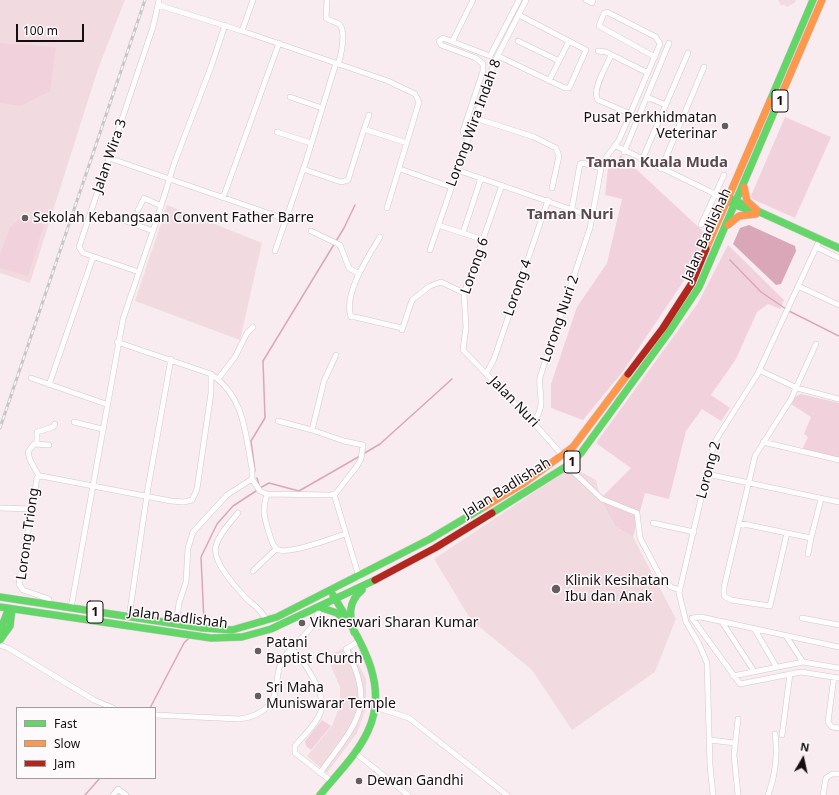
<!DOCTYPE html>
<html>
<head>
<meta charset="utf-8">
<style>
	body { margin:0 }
	#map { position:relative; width:839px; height:795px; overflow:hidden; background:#f8ecf0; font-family:"Noto Sans",sans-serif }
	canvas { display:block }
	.legend { position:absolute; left:16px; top:707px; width:140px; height:72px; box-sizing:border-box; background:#fefafb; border:1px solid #a19c9d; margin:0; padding:5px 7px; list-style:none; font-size:12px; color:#150e11 }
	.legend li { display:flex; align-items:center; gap:8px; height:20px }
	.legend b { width:20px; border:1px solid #a19c9d }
	.north { position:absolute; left:783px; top:739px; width:40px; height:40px; -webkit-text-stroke:3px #fefafb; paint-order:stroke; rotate:9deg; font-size:11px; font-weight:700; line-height:16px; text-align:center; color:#150e11 }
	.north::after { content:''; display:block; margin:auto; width:14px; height:18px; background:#150e11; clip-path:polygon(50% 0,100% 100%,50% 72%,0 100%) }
	.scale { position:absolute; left:16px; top:24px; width:68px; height:18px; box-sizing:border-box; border:2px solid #150e11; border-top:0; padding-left:5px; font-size:12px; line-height:14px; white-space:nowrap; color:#150e11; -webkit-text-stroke:3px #fefafb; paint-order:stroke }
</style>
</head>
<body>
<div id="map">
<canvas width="839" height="795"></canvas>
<ul class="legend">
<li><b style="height:5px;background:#63d668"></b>Fast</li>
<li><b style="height:5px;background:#ff974d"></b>Slow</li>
<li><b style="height:5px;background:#b3261e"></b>Jam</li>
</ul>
<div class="north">N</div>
<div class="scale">100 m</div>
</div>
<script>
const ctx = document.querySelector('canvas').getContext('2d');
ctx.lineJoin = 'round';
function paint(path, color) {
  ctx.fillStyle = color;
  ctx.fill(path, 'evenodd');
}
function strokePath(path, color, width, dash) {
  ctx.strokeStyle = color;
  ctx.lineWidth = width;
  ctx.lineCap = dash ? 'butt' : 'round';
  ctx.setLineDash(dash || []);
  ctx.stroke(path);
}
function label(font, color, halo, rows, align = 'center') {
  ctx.font = font + ' "Noto Sans",sans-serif';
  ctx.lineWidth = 3;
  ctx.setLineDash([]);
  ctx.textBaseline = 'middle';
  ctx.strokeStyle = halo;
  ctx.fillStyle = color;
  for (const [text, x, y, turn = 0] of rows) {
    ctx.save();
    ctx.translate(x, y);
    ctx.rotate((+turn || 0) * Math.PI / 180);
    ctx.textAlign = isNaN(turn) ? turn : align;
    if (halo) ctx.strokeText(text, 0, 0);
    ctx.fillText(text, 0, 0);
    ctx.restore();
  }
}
paint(new Path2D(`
	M0,0H125L98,69L30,283L0,273Z
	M778,0H795L796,2L787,7L784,4L781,6Z
	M167,205L262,243L240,340L135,301Z
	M572,467L596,480L601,501L616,527L633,537L676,619L655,672L572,730L532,670L471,620L434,559Z
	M349,645L366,679V708L357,733L327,773L307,756L332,726L340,705V687L327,657Z`), '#f1dbe1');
paint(new Path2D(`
	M0,43L56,47L50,91L21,106L0,103Z
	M785,117L831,137L795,218L750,198Z
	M621,155L707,235L687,276L624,370L583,420L551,408V384L577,307L607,263L622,199L605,195L608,168Z
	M21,218L44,225L28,276L0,268V254L10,227Z
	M728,245L784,300L780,309L768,304L757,312L736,359L711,395L730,408L721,421L702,409L686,431L669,499L645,493L633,537L616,527L600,499L631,468L596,443L698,303Z
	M801,394L839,403V458L802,450L808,437L804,434L811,417L791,404L795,397Z
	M322,720L331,726L311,750L306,746L305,741Z`), '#f1d2dc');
paint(new Path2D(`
	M749,225L795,246L796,251L781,284L776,285L733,244L740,228Z`), '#daa7b8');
strokePath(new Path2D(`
	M730,260L761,292L786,309
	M789,311L839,336
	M363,454L380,444L452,379
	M255,471L251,441L265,418L263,361L344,228L355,205
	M257,478L259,485
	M260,488L269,483L299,491L360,456
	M201,625L204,622L201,557L217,524L233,506L256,491
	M150,708L184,643L189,638
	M85,795L100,778`), '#daa7b8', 1.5);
const street = new Path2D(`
	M327,0L326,18C329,21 337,22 340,25C346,33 341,56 338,64
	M586,0L592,3L593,0
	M158,5L242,31L388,81L415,94L419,102L387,208
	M242,31L253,0
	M453,40L473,0
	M518,41L559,61
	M598,51L606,52L648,73
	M611,55C607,65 591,91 598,100L631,114
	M498,56L565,88H569L571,84L586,50L519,15
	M549,81L569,41
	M290,97L322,108
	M647,97L666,105
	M475,118L534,137L556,148L559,156L552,188
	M364,129L369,115
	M277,132L311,143
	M468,137L464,136L463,131L483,71V64L476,58L441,45L439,41L443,38L490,56L519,0
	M616,146L709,191L728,202
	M624,152L669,43
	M109,158L285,219
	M642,160L688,53
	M303,169L341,182L348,180L364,129L407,143
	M400,169L451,187
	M661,169L704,67
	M457,170L593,217
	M502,185L464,293L466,327L463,350L533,422L563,456
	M223,198L279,43
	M572,208L580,164L582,163L601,168
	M138,210L144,198L161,206
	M120,219L153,231
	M438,225L484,240
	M701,225L724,175
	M311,231L340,245L349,268L359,274
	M463,233L481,178
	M380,237C368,257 343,294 351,317H355L402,328
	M816,247L839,258
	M430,250L494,63L526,0
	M275,251L306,161L336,63
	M139,272L83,253L79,247L153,27L159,0
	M798,286L839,305
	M402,330L412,300L430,286L441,282L464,293
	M117,342L211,374C245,397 245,433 252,469V479L227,495L193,532L188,548L186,582L179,603L176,625
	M759,370L797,388L839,399
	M486,374L494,359L548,200
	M31,378L106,404
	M218,379L235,357L247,333L253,327
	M49,385L93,257
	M74,422L102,429
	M533,422C547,406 538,393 540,377L590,228L602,163L619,140L660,44L656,37L607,12L604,13L599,26L655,57
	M312,430L324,381L336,355
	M763,442L839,460
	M37,444V432L53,427L55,424
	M567,466L602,499L637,513L640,538L659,574L671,587L680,590
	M707,474L839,502
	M39,476L30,460L28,452L34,444L49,445
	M252,479L260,491L267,494L330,495L336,493L357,466L361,459L363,445L344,441L312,430L278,421
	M267,494C262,511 264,516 269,533C271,538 272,546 277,549C286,556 333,538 345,534
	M334,494L359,577
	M0,508L31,509
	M238,513C230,523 219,534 216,546C211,561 238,590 248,600C256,607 262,611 267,621
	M653,523L694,532
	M739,523L811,538L821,499
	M787,533L770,606L731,600L724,596V587L755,456L791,399L816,344
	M808,554L811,538
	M253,571L276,549
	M49,604V599L23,590L19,584L37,478L41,476L171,501L184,502L192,500L197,489L211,393V374
	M71,608L123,319L157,219L174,164L211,67L225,25
	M129,617L148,488L171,359
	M802,618L839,625
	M722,622L754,671
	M755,630L776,666
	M786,636L803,662
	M0,645L8,648L94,700L113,708
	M839,647L701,617L692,618L740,684L801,672L839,678
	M291,648C303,659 327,695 321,711C317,724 303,736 295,746V753L331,781
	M733,676L803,662L839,668
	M834,677L828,722L832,727L839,728
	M375,707L409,718L507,795
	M155,715L239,719C250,718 261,714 269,705C280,693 274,673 283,659C293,642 318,630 319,607
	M738,719L734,755L738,795
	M782,735L790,674
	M710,740L735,743
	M354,752L408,795
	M320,773C354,725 378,708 346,649L359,641
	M113,795L118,789L126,795
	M713,795L710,765L707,663L699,644L686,622L679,593L714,443L757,375L820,239
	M768,795C775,777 778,753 775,734
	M823,795L826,778L832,774H839`);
const fast = new Path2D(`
	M770,101L813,0
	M729,198L839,248
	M731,203L753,212
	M492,513L567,466L581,453L669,332L699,287L777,105
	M0,597L203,628L232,630L277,617L430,539L484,507
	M0,607L211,638L242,637L271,629L375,580
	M319,607L337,613L348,622
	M0,631L7,613
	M354,632C349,615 348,602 362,590
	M0,640L10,626L12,609
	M320,795C336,775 357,755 368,731C391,682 357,636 333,595`);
const slow = new Path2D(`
	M777,105L822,0
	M744,187L747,201L757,210
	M728,225L739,216L756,214
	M706,249L770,101
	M484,507L524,483L573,447L628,374`);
const jam = new Path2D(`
	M628,374L663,328L692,283L706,249
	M375,580L435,548L492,513`);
strokePath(street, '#d1c8ca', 6);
strokePath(fast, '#d1c8ca', 8);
strokePath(slow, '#d1c8ca', 8);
strokePath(jam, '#d1c8ca', 8);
strokePath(street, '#fefcfd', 5);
strokePath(fast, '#63d668', 7);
strokePath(slow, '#ff974d', 7);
strokePath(jam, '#b3261e', 7);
const rail = new Path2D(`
	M0,428L145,0`);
strokePath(rail, '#c8c6c6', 3);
strokePath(rail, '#fefafb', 1.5, [4.5]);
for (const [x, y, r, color] of [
	[725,126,4,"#645c5f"],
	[25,218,4,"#645c5f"],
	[556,589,5,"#645c5f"],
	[302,623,4,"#645c5f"],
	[258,651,4,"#645c5f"],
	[258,696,4,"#645c5f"],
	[359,781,4,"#645c5f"]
]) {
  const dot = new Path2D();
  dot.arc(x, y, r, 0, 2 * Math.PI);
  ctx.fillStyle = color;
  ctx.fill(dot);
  strokePath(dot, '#fefafb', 1.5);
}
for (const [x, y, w] of [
	[780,101,16],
	[572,462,16],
	[95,612,16]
]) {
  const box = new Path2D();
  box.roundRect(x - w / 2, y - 11, w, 22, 3);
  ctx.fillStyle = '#fefafb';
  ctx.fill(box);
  strokePath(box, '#150e11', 1);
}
label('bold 13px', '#150e11', null, [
	["1",780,101],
	["1",572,462],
	["1",95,612]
]);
label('14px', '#150e11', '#fefafb', [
	["Pusat Perkhidmatan",717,118,"right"],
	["Veterinar",717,134,"right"],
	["Sekolah Kebangsaan Convent Father Barre",33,218],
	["Klinik Kesihatan",565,581],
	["Ibu dan Anak",565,597],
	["Vikneswari Sharan Kumar",310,623],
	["Patani",266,643],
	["Baptist Church",266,659],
	["Sri Maha",266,688],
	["Muniswarar Temple",266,704],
	["Dewan Gandhi",367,781]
], 'left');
label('14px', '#150e11', '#fefafb', [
	["Lorong Wira Indah 8",474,123,-70],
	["Jalan Wira 3",110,156,-71],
	["Jalan Badlishah",707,235,-66],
	["Lorong 6",475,266,-71],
	["Lorong 4",518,288,-71],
	["Lorong Nuri 2",560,319,-71],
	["Jalan Nuri",514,402,46],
	["Lorong 2",709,470,-75],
	["Jalan Badlishah",507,488,-32],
	["Lorong Triong",28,534,-82],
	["Jalan Badlishah",178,618,7]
]);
label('bold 15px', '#5a494e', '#fefafb', [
	["Taman Kuala Muda",657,163],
	["Taman Nuri",570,215]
]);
</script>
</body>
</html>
